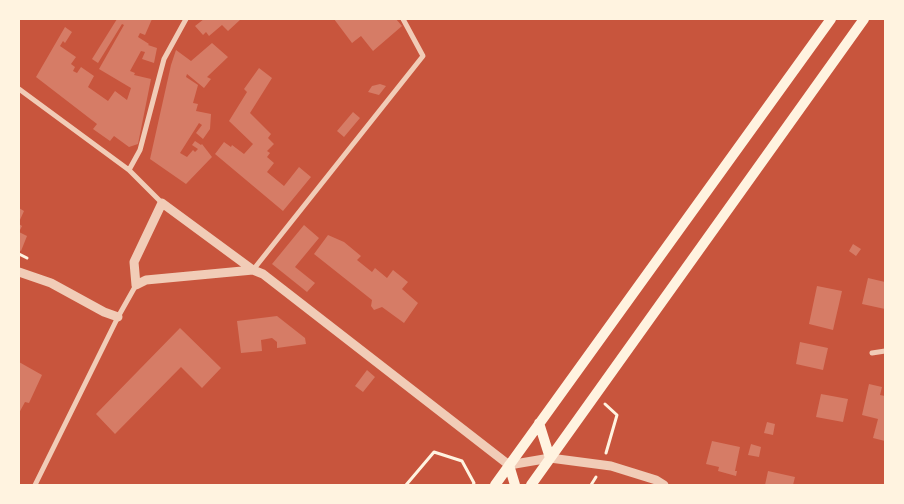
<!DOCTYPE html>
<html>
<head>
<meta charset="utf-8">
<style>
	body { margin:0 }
	#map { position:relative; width:904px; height:504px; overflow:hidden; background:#c8553d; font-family:Cabin,sans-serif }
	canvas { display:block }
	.frame { position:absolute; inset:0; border:20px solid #fff3e0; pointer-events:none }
</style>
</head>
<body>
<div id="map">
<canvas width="904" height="504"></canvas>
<div class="frame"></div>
</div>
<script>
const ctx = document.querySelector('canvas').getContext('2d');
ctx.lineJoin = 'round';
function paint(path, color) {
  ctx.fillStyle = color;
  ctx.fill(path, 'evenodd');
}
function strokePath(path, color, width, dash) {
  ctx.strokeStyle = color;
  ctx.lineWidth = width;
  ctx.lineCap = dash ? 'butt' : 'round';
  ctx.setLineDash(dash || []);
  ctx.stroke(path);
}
paint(new Path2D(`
	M117,19H152L145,35L140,33L138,37L149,44L148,45L157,48L154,63L142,59L145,52L141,51L130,71L135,73L134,75L151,79L138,144L129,147L114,136L110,141L93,129L97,124L36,77L65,27L72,32L65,43L63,41L60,46L76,57L71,64L75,67L73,71L77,73L81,67L94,76L88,87L108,101L115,91L127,100L131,88L99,69L124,25L122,24L98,63L92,59Z
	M204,19H241L228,31L222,25L209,36L206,32L203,35L195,26Z
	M334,19H396L402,26L373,51L361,36L352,43Z
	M212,43L228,57L207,77L211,79L204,88L187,74L186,77L198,85L193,103L198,104L196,111L211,114L210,129L203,139L196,133L202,125L199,123L180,153L187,157L193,150L195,152L198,149L192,145L195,141L201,145L202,144L212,157L186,184L150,159L171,65L176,50L191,61Z
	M259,68L272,78L250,113L271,134L268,138L274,144L267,151L270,153L267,157L274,163L267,172L284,186L299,167L311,177L283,211L215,154L224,142L231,147L232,145L244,154L253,144L229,121L247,92L244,89Z
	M380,84L386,86L379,95L368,92L372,86Z
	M353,112L360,118L344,137L337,131Z
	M19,208L24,211L19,222Z
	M19,224L22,226L19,232L27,236L21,251L19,250Z
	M304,225L319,238L295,267L315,283L307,292L272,264Z
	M328,235L344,242L361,256L357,260L372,272L375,268L387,278L393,270L408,282L402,289L418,303L404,323L382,307L374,310L371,306L372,300L314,254Z
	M853,244L861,249L856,256L849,251Z
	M868,278L885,282V309L862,304Z
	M817,286L842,291L833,330L809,324Z
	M277,316L305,338L306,344L277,348V342L272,338L261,340L262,351L241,353L237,321Z
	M180,328L221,368L202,388L181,367L115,434L96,414Z
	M800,342L828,348L823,370L796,364Z
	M19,362L42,375L29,403L25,402L19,413Z
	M367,370L375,377L363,392L355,386Z
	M869,384L882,387L880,395L885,396V441L873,438L878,419L862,415Z
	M821,394L848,399L843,422L816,417Z
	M767,422L775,424L773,435L764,433Z
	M712,441L740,447L735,471H737L736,476L718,471L719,467L706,464Z
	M751,444L761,447L759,457L748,455Z
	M768,471L795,477L793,485H765Z`), '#d67c66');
strokePath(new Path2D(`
	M19,254L27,258
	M605,404L617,415L606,453
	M406,485L434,452L462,461L474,483L473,485
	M591,485L596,477`), '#fff3e0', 3);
strokePath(new Path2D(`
	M19,89L129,170L162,203
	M129,170L140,150L164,59L186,19
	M253,270L423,56L403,19
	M872,353L885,351
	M35,485L118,317L136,285`), '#f1ccb7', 5);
strokePath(new Path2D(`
	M253,270L146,280L136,285L134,262L162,203L253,270L263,274L509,465L550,458L611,466L656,480L664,485
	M19,272L51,283L104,312L118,317`), '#f1ccb7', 9);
strokePath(new Path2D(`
	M539,423L550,458
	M509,465L515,485
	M495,485L831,19
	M531,485L864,19`), '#fff3e0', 10);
</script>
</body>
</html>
